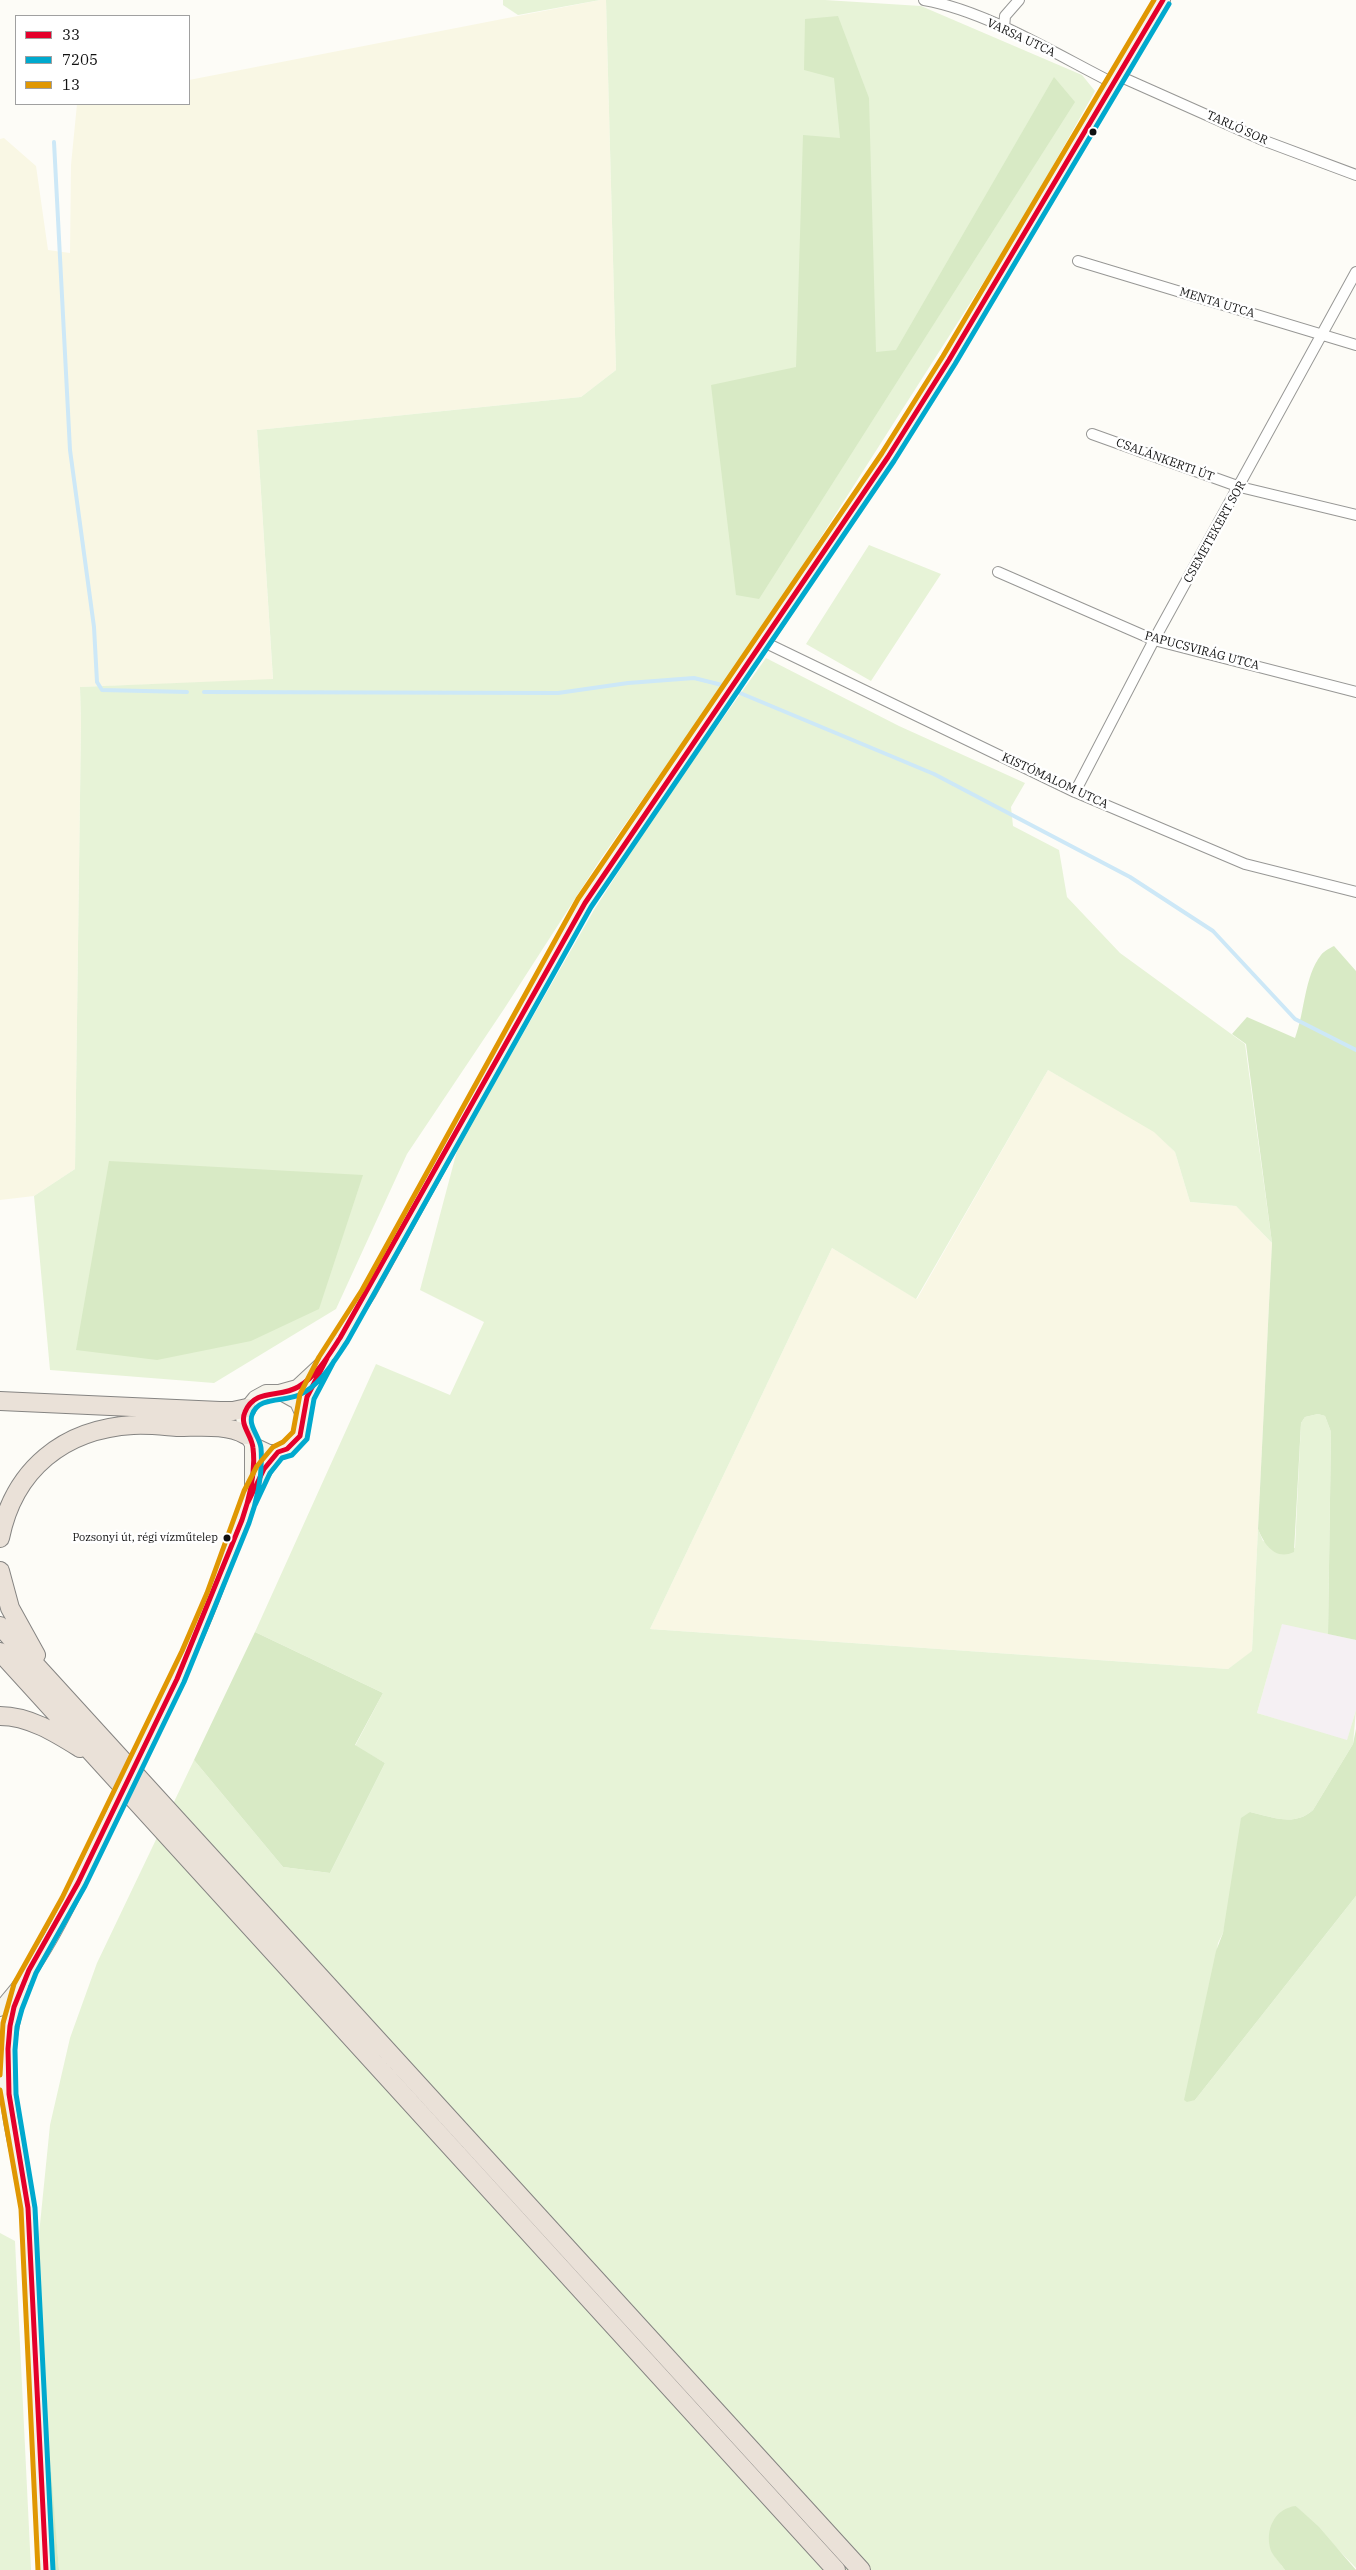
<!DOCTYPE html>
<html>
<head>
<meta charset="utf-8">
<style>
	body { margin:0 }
	#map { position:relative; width:1356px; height:2570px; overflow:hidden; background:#fdfcf7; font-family:"IBM Plex Serif",serif }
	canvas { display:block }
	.legend { position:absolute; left:15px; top:15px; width:175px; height:90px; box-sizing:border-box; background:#fff; border:1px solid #a0a0a0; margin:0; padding:6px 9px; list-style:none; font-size:15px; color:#111 }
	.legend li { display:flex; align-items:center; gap:10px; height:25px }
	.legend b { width:25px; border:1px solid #a0a0a0 }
</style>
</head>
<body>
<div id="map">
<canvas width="1356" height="2570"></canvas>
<ul class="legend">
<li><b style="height:6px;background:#e4002b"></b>33</li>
<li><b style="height:6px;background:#00a9ce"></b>7205</li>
<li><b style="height:6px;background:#e09702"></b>13</li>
</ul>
</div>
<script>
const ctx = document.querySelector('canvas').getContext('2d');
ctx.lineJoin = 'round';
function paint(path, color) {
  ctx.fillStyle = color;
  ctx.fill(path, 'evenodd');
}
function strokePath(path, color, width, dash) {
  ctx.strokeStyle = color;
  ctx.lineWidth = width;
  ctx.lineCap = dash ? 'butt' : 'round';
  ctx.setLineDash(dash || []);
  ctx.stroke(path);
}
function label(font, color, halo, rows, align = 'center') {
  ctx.font = font + ' "IBM Plex Serif",serif';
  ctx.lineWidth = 5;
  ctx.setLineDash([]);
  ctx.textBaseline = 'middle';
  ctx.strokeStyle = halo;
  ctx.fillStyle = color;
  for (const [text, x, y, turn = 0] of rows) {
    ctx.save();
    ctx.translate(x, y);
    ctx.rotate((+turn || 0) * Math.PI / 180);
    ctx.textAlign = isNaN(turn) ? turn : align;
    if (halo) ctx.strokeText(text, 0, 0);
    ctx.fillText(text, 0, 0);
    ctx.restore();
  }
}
paint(new Path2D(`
	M1282,1623L1356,1640V1710L1347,1741L1257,1713Z`), '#f5f0f3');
paint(new Path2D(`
	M600,0H606L616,370L581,397L257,430L273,680L80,687L81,723L75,1169L34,1196L0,1200V139L4,138L36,166L48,250L70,253L71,165L77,104H189V80Z
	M1048,1070L1154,1131L1175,1152L1190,1202L1236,1206L1272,1243L1252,1652L1228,1669L650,1629L832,1248L917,1299Z`), '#f9f7e4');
paint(new Path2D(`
	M503,0H600L518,15L503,5Z
	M606,0H825L921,6L1082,75L1095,91L1018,228L770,617L600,860L504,1009L407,1154L336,1309L214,1383L50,1370L34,1196L75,1169L81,723L80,687L273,679L257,430L581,397L616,370Z
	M869,545L941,574L871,681L806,644Z
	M766,658L899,726L1025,783L1011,807L1013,826L1059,850L1067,897L1120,953L1245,1044L1272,1243L1236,1206L1190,1202L1175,1152L1154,1132L1048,1070L916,1299L832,1248L650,1629L1228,1669L1252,1651L1258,1529L1263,1541L1295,1548L1301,1423L1305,1417L1318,1414L1325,1416L1331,1432L1328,1634L1282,1624L1257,1713L1347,1740L1356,1710L1353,1744L1313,1810C1294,1827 1273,1817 1250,1812L1223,1933L1218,1943L1195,2100L1356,1896V2568L1296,2506L1272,2552L1285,2570H59L45,2412L37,2254L50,2125L70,2038L97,1963L194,1760L283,1867L330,1873L385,1763L355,1746L383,1693L255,1632L376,1364L450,1395L484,1322L420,1290L458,1147L594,910L668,795Z
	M0,2233L15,2241L31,2570H0Z`), '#e7f3d7');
paint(new Path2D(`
	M838,16L869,98L876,352L896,350L1054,77L1075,102L759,599L736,595L711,385L796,367L803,135L840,138L834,78L804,70L805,19Z
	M1334,946L1356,971V1640L1328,1634L1331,1432L1325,1416L1318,1414L1305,1417L1301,1423L1294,1552C1275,1561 1264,1544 1258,1529L1272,1243L1246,1044L1232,1034L1247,1017L1295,1038C1305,1012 1304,977 1321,955C1324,951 1330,948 1334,946Z
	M109,1161L363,1175L319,1309L251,1341L157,1360L76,1350Z
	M255,1632L383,1693L355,1745L385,1763L330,1873L283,1867L194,1760Z
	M1356,1729V1896L1195,2100L1187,2102L1184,2100L1216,1951L1223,1933L1241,1818L1250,1812C1273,1817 1294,1827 1313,1810L1353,1744Z
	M51,2471L59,2570H51L45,2482Z
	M1296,2506L1319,2527L1356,2570H1285C1281,2564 1274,2557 1271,2551C1264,2530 1275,2508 1296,2506Z`), '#d8eac5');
strokePath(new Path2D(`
	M54,142L70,450L94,627L97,682L102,690L187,692
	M204,692L558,693L628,683L694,678L722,685
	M740,693L934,774L1130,877L1213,931L1295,1019L1356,1050`), '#cde8f7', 4);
const street = new Path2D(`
	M924,0C987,11 1057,55 1115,84
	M1004,28L1005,16L1019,0
	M1119,76L1265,141L1356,175
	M1078,261L1356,345
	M1092,434L1240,487L1356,515
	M998,572L1154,640L1356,692
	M764,642L1075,792L1245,864L1356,892
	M1075,792L1154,640L1356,272`);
const secondary = new Path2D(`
	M326,1360L297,1387L279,1392H266L255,1398L247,1408L243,1417L246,1435L252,1444L269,1452H278L287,1449L300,1436L307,1397L326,1360L368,1294L585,903L764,642L888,457L949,360L1163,0
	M279,1392L297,1402L303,1415
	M252,1486V1444
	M151,1733C173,1687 196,1642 214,1594C233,1546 245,1493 278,1452
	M21,1987C12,2019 5,2052 7,2086C9,2127 22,2167 28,2208L46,2570
	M0,2009C48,1958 80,1879 112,1816`);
const highway = new Path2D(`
	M0,1401L220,1411H233L247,1408
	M0,1538C14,1469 64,1429 133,1425C148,1424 164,1426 179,1427C200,1427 227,1424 246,1435
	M0,1571L10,1608L36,1655
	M0,1626L861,2570
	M0,1652L836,2570
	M0,1716C29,1716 56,1733 80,1748`);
strokePath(street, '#979795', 12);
strokePath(secondary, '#8e8d8b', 16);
strokePath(highway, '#858482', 20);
strokePath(street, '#fffffe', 10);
strokePath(secondary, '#f6f4eb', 14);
strokePath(highway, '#eae1d8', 18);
const secondaryBridge = new Path2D(`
	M112,1816L151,1733`);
strokePath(secondaryBridge, '#8e8d8b', 16, []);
strokePath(secondaryBridge, '#f6f4eb', 14);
strokePath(new Path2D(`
	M248,1502L264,1469L278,1452L287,1449L300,1436L307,1397L327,1358
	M46,2570L28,2208L9,2094L8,2049L10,2026L14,2007L29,1970L78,1883L177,1679L242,1520C250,1497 256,1473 253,1448C252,1435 239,1425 245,1412C255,1388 280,1398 298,1387C316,1377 329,1355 340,1338L585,903L888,457L949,360L1163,0`), '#e4002b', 5);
strokePath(new Path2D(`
	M255,1505L270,1473L282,1458L292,1455L307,1439L314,1399L334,1361
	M53,2570L35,2208L16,2094L15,2050L17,2027L22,2009L36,1973L85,1886L184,1682L249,1523C258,1498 263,1474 261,1448C260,1437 248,1426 252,1415C258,1396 284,1402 299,1395C320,1386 334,1361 347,1342L591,907L894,461L955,364L1169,4`), '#00a9ce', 5);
strokePath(new Path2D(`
	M0,2075L3,2023L14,1984L62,1898L182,1651L207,1593L244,1491L257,1466L273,1447L283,1442L293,1432L300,1394L319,1357L362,1290L578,899L882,453L943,356L1154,0
	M0,2090L21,2209L38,2570`), '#e09702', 5);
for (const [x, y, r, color] of [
	[1093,132,4.5,"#111"],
	[227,1538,4.5,"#111"]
]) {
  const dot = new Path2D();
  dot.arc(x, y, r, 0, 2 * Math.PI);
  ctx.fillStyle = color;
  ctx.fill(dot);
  strokePath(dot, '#fff', 2);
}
label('11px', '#111', '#fff', [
	["Pozsonyi út, régi vízműtelep",218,1538]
], 'right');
label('12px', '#111', '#fff', [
	["VARSA UTCA",1021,38,25],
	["TARLÓ SOR",1237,128,24],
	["MENTA UTCA",1217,303,17],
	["CSALÁNKERTI ÚT",1165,460,20],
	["CSEMETEKERT SOR",1215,532,-61],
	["PAPUCSVIRÁG UTCA",1202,651,15],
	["KISTÓMALOM UTCA",1055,781,25]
]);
</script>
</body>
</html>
